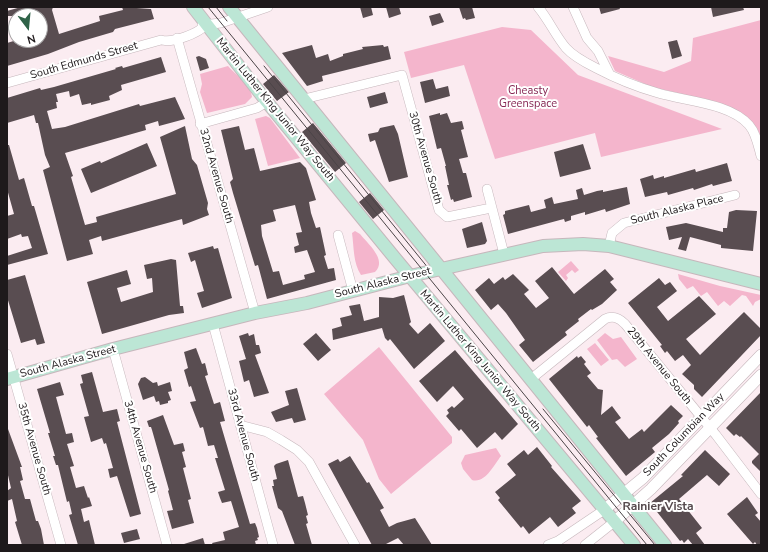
<!DOCTYPE html>
<html>
<head>
<meta charset="utf-8">
<style>
	body { margin:0 }
	#map { position:relative; width:768px; height:552px; overflow:hidden; background:#fbecf1; font-family:"Nunito Sans",sans-serif }
	canvas { display:block }
	.frame { position:absolute; inset:0; border:8px solid #1e191b; pointer-events:none }
	.north { position:absolute; left:8px; top:8px; width:40px; height:40px; box-sizing:border-box; background:#fff; border:1px solid #a5a3a4; border-radius:50%; rotate:164deg; font-size:11px; font-weight:700; line-height:16px; text-align:center; color:#1e191b }
	.north::after { content:''; display:block; margin:auto; width:14px; height:18px; background:#2f6348; clip-path:polygon(50% 0,100% 100%,50% 72%,0 100%) }
</style>
</head>
<body>
<div id="map">
<canvas width="768" height="552"></canvas>
<div class="frame"></div>
<div class="north">N</div>
</div>
<script>
const ctx = document.querySelector('canvas').getContext('2d');
ctx.lineJoin = 'round';
function paint(path, color) {
  ctx.fillStyle = color;
  ctx.fill(path, 'evenodd');
}
function strokePath(path, color, width, dash) {
  ctx.strokeStyle = color;
  ctx.lineWidth = width;
  ctx.lineCap = dash ? 'butt' : 'round';
  ctx.setLineDash(dash || []);
  ctx.stroke(path);
}
function label(font, color, halo, rows, align = 'center') {
  ctx.font = font + ' "Nunito Sans",sans-serif';
  ctx.lineWidth = 4;
  ctx.setLineDash([]);
  ctx.textBaseline = 'middle';
  ctx.strokeStyle = halo;
  ctx.fillStyle = color;
  for (const [text, x, y, turn = 0] of rows) {
    ctx.save();
    ctx.translate(x, y);
    ctx.rotate((+turn || 0) * Math.PI / 180);
    ctx.textAlign = isNaN(turn) ? turn : align;
    if (halo) ctx.strokeText(text, 0, 0);
    ctx.fillText(text, 0, 0);
    ctx.restore();
  }
}
paint(new Path2D(`
	M761,20V137L756,127L703,99L652,87L615,71L608,56L664,72L691,61L693,38Z
	M502,27L531,30L578,75L722,129L601,157L595,133L495,159L464,65L411,78L404,52Z
	M228,66C236,75 251,85 252,97L245,104L207,113L200,92L202,84L200,74Z
	M266,116L270,118L300,158L268,166L255,119Z
	M355,231L360,234C367,243 388,260 375,272L361,275C353,263 354,247 352,233Z
	M571,261L579,270L575,273L572,270L566,275L568,278L566,281L558,272Z
	M678,274L720,286L761,295V299L755,302L753,306L746,296L742,295L730,306L724,301L718,306L707,292L701,296L693,286L687,289L679,279Z
	M605,333L613,339L621,337L637,359L625,367L617,359L612,360L597,340Z
	M595,343L609,360L601,366L587,349Z
	M379,347L452,437V443L391,494L379,479L363,440L324,394Z
	M496,448L501,456C494,465 485,484 472,480L463,469L461,463L465,455Z`), '#f4b5cc');
paint(new Path2D(`
	M21,7H53L52,10L59,34L100,21L99,16L123,10L122,7L151,9L154,19L115,29L113,32L79,42L48,54L7,66V43L17,40H40V13L24,16H7V11Z
	M360,7H371L373,15L363,18Z
	M386,7H399L401,14L389,18Z
	M459,7H472L475,18L466,20L465,18L463,19Z
	M599,7H619L620,9L601,14Z
	M711,7H743L744,10L713,17Z
	M440,13L444,22L432,26L429,16Z
	M677,40L682,56L672,59L668,42Z
	M312,45L316,58L328,54L330,61L343,56V54L363,49L362,47L383,45L384,47L388,46L391,59L322,76L323,81L307,86L282,53Z
	M199,56L206,59L209,68L200,71L196,57Z
	M161,57L166,72L121,85L122,90L109,96L110,100L91,105V103L82,105L79,94L70,97L69,91L56,94L58,102H56L57,108L47,111L52,129L65,127L139,104L140,106L175,97L185,119L159,126L158,121L145,125L146,130L65,153L73,176L71,177L85,225L97,222L96,217L176,194L160,137L185,126L192,159L197,165L208,203L207,209L209,215L183,225L182,219L102,241L101,236L89,240L93,254L67,261L43,170L50,167L45,155L38,123H36L34,115L7,123V98L40,88L41,90L54,87L116,69L115,68L122,66L123,68Z
	M274,75L289,92L277,101L263,84Z
	M433,79L436,89L448,86L450,96L425,103L420,82Z
	M385,92L388,103L370,108L367,97Z
	M440,113V115L447,113L451,123L462,121L464,129L461,130L468,157L459,159L463,173H466L472,197L454,202L453,199L451,200L447,185H449L445,166H446L441,148L437,149L429,116Z
	M313,123L346,163L335,172L302,132Z
	M394,125L398,134L408,177L389,182L375,140L370,142L368,134L378,132L380,128Z
	M239,126L245,150L254,148L260,171L300,162L306,168L316,200L309,202L311,213L316,228L320,227L326,255L324,256L328,269L334,268L336,280L267,299L258,265L255,266L233,193L230,182L233,179L221,130ZM295,205L302,232L296,233L299,245L294,247L295,253L307,250L315,272L304,275L305,279L283,285L279,271L273,272L262,236L261,225L276,221L273,210Z
	M147,143L157,166L91,193L81,169L100,161L101,163Z
	M583,144L591,169L560,177L554,152Z
	M7,145H9L19,180L24,178L32,206H34L48,254L7,265V256L32,248L28,236L22,237L21,234L7,239V216L14,214L7,189Z
	M727,163L732,181L713,186L712,184L694,190L693,188L668,195L667,192L645,197L640,179L653,175L654,179L664,176V178L695,169L696,172Z
	M627,187L630,204L606,212L605,209L585,215V212L571,216V220L565,222L564,219L560,220L508,234L503,215L505,214V211L529,205L531,212L546,208L544,200L552,197L554,204L578,199L576,190L582,188L584,195L597,191L603,190V192Z
	M370,193L384,210L373,219L359,202Z
	M736,210L757,211L753,251L721,248V245L690,237L686,251L678,249L682,237L669,240L666,227L686,223L723,232V228H727L729,212Z
	M482,222L487,241L485,244L467,248L462,229Z
	M213,246L214,249L218,248L232,298L202,308L197,293L204,291L195,260L191,262L188,253Z
	M171,259L176,260L180,306H183L184,313L169,315L102,334L87,282L127,270L131,284L117,288L121,302L153,292L152,278L147,279L144,265Z
	M552,267L574,294L605,269L614,279L610,282L617,290L602,304L592,310L591,309L578,319L579,321L565,332L567,335L533,362L519,345L525,340L506,313L498,304L491,310L475,290L489,278L494,284L503,277L505,280L513,274L529,290L524,294L536,308L549,298L535,281Z
	M25,275L45,343L37,345L35,339L21,343L7,297V280Z
	M659,278L665,285L670,282L677,291L657,307L668,321L699,296L716,314L686,339L700,355L744,312L761,329V335L702,397L694,389V385L682,374L691,365L683,355L675,361L667,351L665,353L660,346L662,345L628,303Z
	M404,295L411,322L409,324L418,334L430,323L445,341L414,369L390,339L388,341L385,338L382,328L333,340L332,329L342,326L340,318L352,315L349,306L360,304L364,321L379,317V297L393,298Z
	M248,333L249,336L254,334L256,345H259L261,353L255,355L269,393L254,397L249,380L244,382L239,361L246,359L239,336Z
	M316,333L331,350L318,361L303,344Z
	M196,348L202,364L205,363L208,375L205,376L214,404L220,402L225,421L220,422L250,524L255,523L257,528L259,537L257,538L258,540L255,541L256,545H213L212,543L225,540L223,532L239,527L231,501L222,503L220,498L218,492L225,490L215,458H218L214,445L208,446L203,427L200,428L190,402L196,401L191,386L189,387L184,370L188,368L184,352Z
	M455,350L518,424L502,440L495,432L477,448L461,429L459,431L446,416L449,413L447,410L452,406L454,408L464,399L453,386L437,402L419,381Z
	M577,356L578,358L581,356L586,362L584,364L591,373L587,376L598,389L603,390L601,415L612,406L621,418L615,422L629,439L642,429L644,432L671,405L683,416L678,421L679,423L669,434L652,448L655,452L626,476L596,438L598,437L589,425L587,427L549,379Z
	M92,372L103,412L117,409L120,421L117,422L141,514L130,517L117,476L110,478L108,469L113,468L106,443L104,444L102,438L91,442L84,417L89,416L80,384L83,383L81,375Z
	M145,377L153,383L157,382L158,386L170,382L172,391L168,392L171,400L168,401V403L160,405L159,401L156,402L154,396L143,400L138,384L141,378Z
	M60,382L64,395L56,397L66,434L72,433L74,442L67,444L74,466L70,467L76,488L84,486L88,498L89,497L92,506L81,509L84,522L89,520L95,545H78L69,515L72,514L69,501L67,502L58,465H56L53,456H55L48,433H50L37,389Z
	M297,388L306,420L294,423L292,418L276,422L271,412L289,405L285,391Z
	M761,392V472L752,463V461L759,454L741,436L740,437L736,434L734,436L726,428Z
	M163,415L174,445L183,443L185,451L182,452L186,467L183,468L191,499L188,500L194,523L172,529L167,511L173,510L168,491L169,490L152,430L151,427H149L147,421Z
	M7,429H8L22,467H20L23,480L20,481L25,499H30L36,521H38L41,529L44,545H22L15,522L17,521L12,499L7,501V491L11,488L7,471Z
	M537,447L552,466L551,467L581,501L572,508L576,513L558,527L550,517L529,534L523,526L521,528L498,500L500,498L495,492L516,475L507,464L524,450L528,455Z
	M705,450L730,474L719,486L707,475L679,499L702,528L696,533L705,545H693L688,539L684,543L682,540L680,541L650,503L683,476L681,475Z
	M350,456L367,483L369,482L384,508L380,510L389,527L397,523L415,518L432,545H404L398,538L384,545H372L328,464L338,459L340,462Z
	M288,460L298,497L303,496L305,503L308,515L306,516L308,523L306,524L312,545H295L282,511L278,508L272,486H274L273,480L277,479L274,466L276,464Z
	M747,497L758,513L755,515L761,522V545H757L755,542L753,544L727,514Z
	M137,529L140,539L124,543L121,533Z
	M203,538L205,545H184V544Z`), '#594d51');
const minor = new Path2D(`
	M538,7C549,20 555,35 566,48C573,56 586,63 596,68C615,78 637,87 658,93C685,101 730,103 749,125C756,133 758,145 761,156
	M573,7L587,38L598,51L609,73
	M202,25L221,23L268,7
	M177,38L255,313
	M7,83L161,40C173,43 197,34 206,25
	M304,99L402,75L439,210L447,217L491,208
	M200,124L257,108L267,102
	M487,189L504,254
	M338,235L353,291
	M609,246L612,233L624,223L735,195
	M213,324L273,545
	M113,349L167,545
	M7,354L61,545
	M531,379L605,319C613,315 619,318 625,324L716,435L761,494
	M240,425L267,432L281,440L297,450L309,462L355,545
	M548,545L558,541L604,510
	M585,545L614,522`);
const tertiary = new Path2D(`
	M604,510L643,478L761,355
	M614,522L651,489L761,375`);
const secondary = new Path2D(`
	M193,7L267,102L394,257L634,545
	M229,7L665,545
	M7,379L113,349L255,313L307,303L410,276L543,246L583,244L609,246L761,284`);
strokePath(minor, '#c6b7bc', 10);
strokePath(tertiary, '#c6b7bc', 12);
strokePath(secondary, '#c6b7bc', 14);
strokePath(minor, '#fff', 9);
strokePath(tertiary, '#fff', 11);
strokePath(secondary, '#bce6d5', 12);
strokePath(new Path2D(`
	M208,7L647,545
	M216,7L227,21
	M264,66L429,269
	M543,409L655,545`), '#4b4447', 1);
label('11px', '#1e191b', '#fff', [
	["South Edmunds Street",84,61,-16],
	["Martin Luther King Junior Way South",275,110,51],
	["30th Avenue South",425,158,74],
	["32nd Avenue South",216,176,74],
	["South Alaska Place",677,210,-14],
	["South Alaska Street",383,283,-14],
	["Martin Luther King Junior Way South",480,361,50],
	["South Alaska Street",68,362,-15],
	["29th Avenue South",659,366,51],
	["33rd Avenue South",243,435,75],
	["South Columbian Way",684,435,-46],
	["34th Avenue South",140,447,74],
	["35th Avenue South",34,449,74]
]);
label('11px', '#862854', '#fff', [
	["Cheasty",528,91],
	["Greenspace",528,104]
]);
label('bold 12px', '#55494d', '#fff', [
	["Rainier Vista",658,507]
]);
</script>
</body>
</html>
